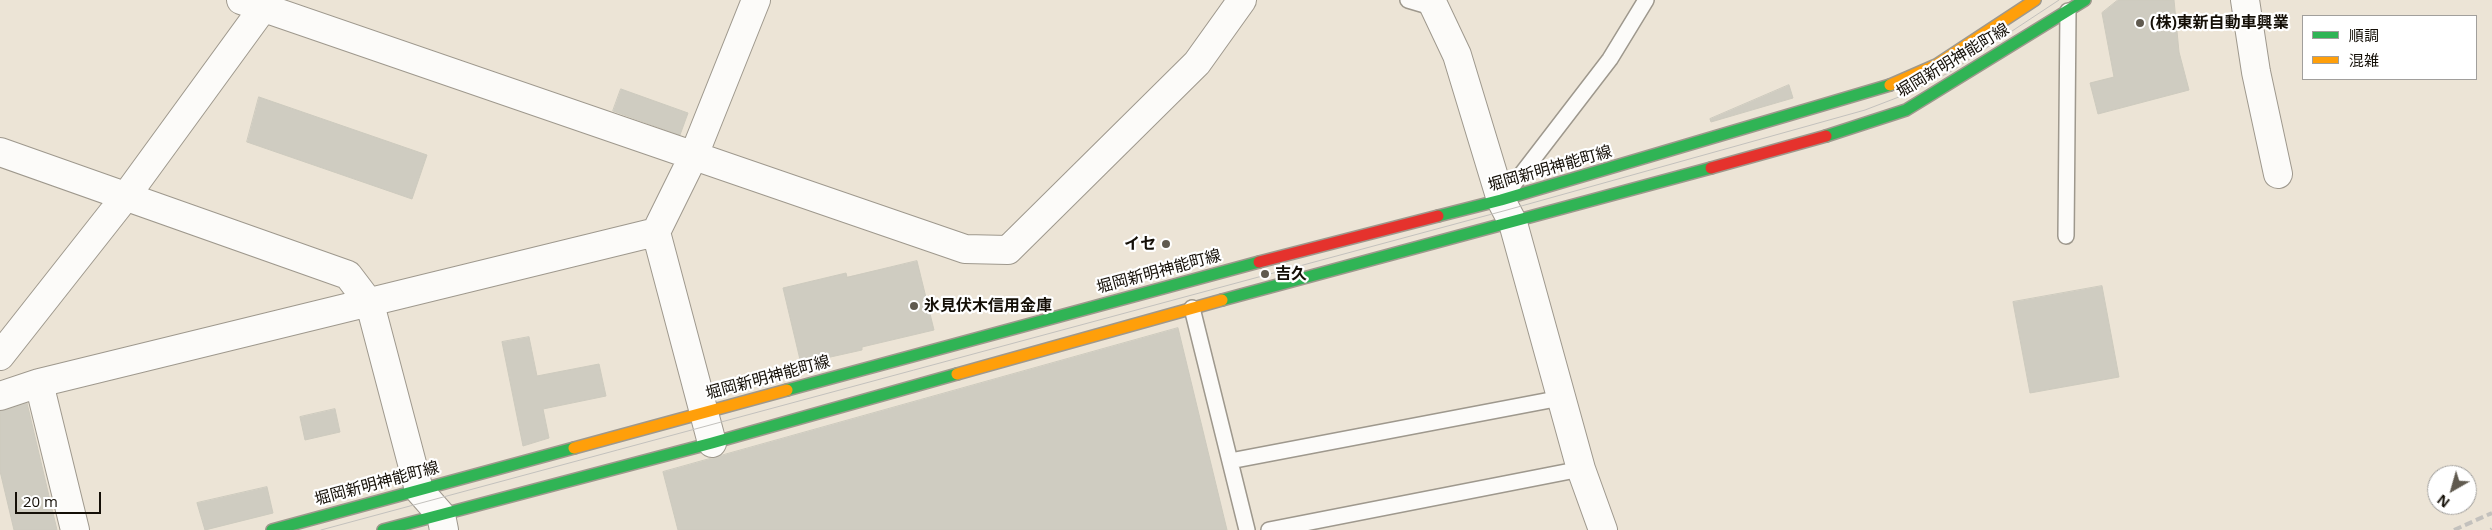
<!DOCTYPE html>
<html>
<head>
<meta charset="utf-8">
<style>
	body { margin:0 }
	#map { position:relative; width:2492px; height:530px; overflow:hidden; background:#ece4d6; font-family:"Open Sans","Noto Sans JP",sans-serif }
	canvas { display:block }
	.legend { position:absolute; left:2302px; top:15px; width:175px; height:65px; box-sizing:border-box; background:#fff; border:1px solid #a19f9c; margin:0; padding:6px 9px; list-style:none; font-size:15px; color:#140f07 }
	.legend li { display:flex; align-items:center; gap:10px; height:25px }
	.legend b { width:25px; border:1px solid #a19f9c }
	.north { position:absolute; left:2427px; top:465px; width:50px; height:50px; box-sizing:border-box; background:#fff; border:1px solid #a19f9c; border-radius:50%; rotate:218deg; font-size:14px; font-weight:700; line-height:20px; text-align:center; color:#140f07 }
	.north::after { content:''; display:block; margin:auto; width:18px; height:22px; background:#605a4f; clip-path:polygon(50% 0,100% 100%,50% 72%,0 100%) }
	.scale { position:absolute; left:15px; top:492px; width:86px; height:22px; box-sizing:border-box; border:2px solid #140f07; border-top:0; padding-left:6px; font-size:15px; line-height:18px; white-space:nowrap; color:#140f07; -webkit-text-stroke:4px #fff; paint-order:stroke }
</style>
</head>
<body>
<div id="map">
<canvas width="2492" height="530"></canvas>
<ul class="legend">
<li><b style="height:6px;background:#30b455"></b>順調</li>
<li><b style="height:6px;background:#ff9f0a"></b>混雑</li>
</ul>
<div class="north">N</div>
<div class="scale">20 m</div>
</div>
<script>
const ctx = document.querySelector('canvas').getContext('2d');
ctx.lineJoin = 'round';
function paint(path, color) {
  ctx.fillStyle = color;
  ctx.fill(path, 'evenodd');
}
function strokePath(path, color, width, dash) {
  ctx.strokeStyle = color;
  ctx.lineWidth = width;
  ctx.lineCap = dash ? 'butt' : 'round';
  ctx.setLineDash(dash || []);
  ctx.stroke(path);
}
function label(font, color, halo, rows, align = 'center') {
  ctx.font = font + ' "Open Sans","Noto Sans JP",sans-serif';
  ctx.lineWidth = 4.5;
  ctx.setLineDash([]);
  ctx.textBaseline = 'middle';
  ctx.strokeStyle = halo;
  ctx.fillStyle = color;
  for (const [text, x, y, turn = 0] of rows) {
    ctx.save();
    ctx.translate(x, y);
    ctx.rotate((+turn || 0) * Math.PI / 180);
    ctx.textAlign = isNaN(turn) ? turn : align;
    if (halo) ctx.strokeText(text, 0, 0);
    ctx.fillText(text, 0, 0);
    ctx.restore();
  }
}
const building = new Path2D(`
	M2118,0H2174L2179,52L2189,90L2098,114L2090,83L2114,77L2102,13Z
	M1789,85L1793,98L1711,122L1710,119Z
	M621,89L688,113L680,135L613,111Z
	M259,97L427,155L412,199L247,142Z
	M917,261L934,330L862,347V350L826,358L827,362L802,368L783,288L846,273L847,277Z
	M2102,286L2119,377L2030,393L2013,302Z
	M1178,328L1227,530H678L663,472Z
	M529,337L537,376L599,364L606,396L543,409L549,438L523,446L502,342Z
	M27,403L57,530H14L0,471V411Z
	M335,409L340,432L305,440L300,417Z
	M267,487L273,513L205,530L197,503Z`);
paint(building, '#cfccc1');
strokePath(building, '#cdcabe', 1);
const lane = new Path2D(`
	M1408,0L1435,8
	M1504,197L1610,59L1646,0
	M2066,236L2068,11
	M1192,308L1247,530
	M1230,461L1561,398
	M1269,530L1581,469`);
const street = new Path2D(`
	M241,0L965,249L1008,250L1197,63L1242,0
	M1431,0L1457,55L1501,200L1513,223L1581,469L1603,530
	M2245,0L2256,72L2278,174
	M0,152L348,275L370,304L419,490L441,515L444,530
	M0,356L126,196L263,8L265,0
	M39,383L75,530
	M0,396L39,383L656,232
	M712,443L656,232L694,155L756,0`);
const fast = new Path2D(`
	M1826,136L1906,110L2085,0
	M1438,216L1501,200L1890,85
	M1222,300L1711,168
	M787,390L1259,262
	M272,530L574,448
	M383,530L712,443L957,374`);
const slow = new Path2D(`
	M1890,85L1936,65L2035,0
	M957,374L1222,300
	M574,448L787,390`);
const jam = new Path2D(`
	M1711,168L1826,136
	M1259,262L1438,216`);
strokePath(lane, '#9e988d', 18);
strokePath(street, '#9e988d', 30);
strokePath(fast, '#9e988d', 14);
strokePath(slow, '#9e988d', 14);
strokePath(jam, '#9e988d', 14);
strokePath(lane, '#fcfbf9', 15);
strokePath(street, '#fcfbf9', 28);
strokePath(fast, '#30b455', 11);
strokePath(slow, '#ff9f0a', 11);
strokePath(jam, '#e5322d', 11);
strokePath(new Path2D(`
	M321,530L1507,210L1865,110L1904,95L1950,72L2059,0`), '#c3c1bd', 1);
strokePath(new Path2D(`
	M2454,530L2492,513
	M2491,530L2492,529`), '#c3c1bd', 4, [8, 4]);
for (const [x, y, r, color] of [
	[2140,23,5,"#605a4f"],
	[1166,244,5,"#605a4f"],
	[1265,274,5,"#605a4f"],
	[914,306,5,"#605a4f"]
]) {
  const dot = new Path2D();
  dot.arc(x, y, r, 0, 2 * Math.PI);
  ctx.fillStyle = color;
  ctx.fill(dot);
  strokePath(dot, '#fff', 2);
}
label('bold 16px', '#140f07', '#fff', [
	["(株)東新自動車興業",2150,23],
	["イセ",1156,244,"right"],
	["吉久",1275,274],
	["氷見伏木信用金庫",924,306]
], 'left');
label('16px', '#140f07', '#fff', [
	["堀岡新明神能町線",1953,61,-31],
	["堀岡新明神能町線",1550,169,-16],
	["堀岡新明神能町線",1159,272,-15],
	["堀岡新明神能町線",768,378,-15],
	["堀岡新明神能町線",377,484,-15]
]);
</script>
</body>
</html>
